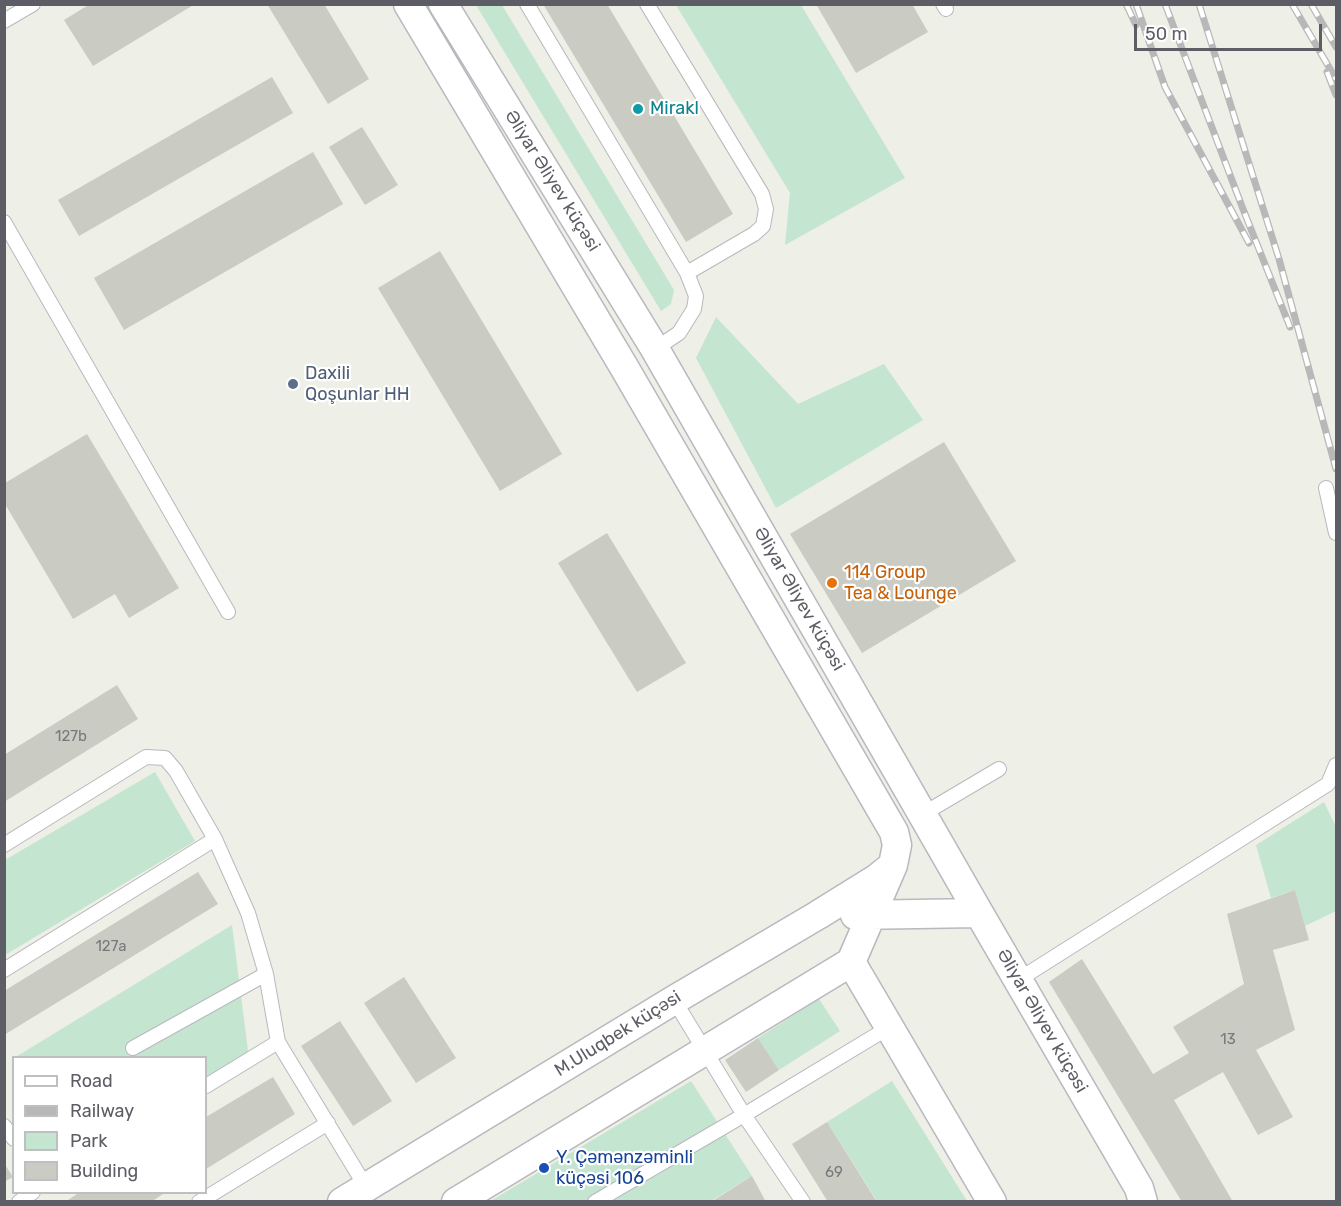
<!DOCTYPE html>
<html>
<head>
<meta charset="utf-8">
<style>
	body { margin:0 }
	#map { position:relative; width:1341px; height:1206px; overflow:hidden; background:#eeefe6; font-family:Rubik,sans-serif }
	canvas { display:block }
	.frame { position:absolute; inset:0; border:6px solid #5d5e65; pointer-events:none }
	.legend { position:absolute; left:12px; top:1056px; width:195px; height:138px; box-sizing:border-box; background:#fff; border:2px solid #bebfc1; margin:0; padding:8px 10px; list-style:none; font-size:18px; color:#5d5e65 }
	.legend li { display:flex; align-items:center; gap:12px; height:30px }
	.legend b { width:30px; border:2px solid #bebfc1 }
	.scale { position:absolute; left:1134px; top:24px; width:188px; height:27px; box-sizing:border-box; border:3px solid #5d5e65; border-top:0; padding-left:8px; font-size:18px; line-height:21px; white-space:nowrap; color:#5d5e65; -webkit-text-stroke:4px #fff; paint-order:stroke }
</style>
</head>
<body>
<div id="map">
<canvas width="1341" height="1206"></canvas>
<div class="frame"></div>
<ul class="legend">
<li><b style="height:8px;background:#fff"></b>Road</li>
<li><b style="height:8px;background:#b8b8b9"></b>Railway</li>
<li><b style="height:16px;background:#c4e5d0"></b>Park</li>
<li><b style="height:16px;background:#cacbc2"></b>Building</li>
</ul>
<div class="scale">50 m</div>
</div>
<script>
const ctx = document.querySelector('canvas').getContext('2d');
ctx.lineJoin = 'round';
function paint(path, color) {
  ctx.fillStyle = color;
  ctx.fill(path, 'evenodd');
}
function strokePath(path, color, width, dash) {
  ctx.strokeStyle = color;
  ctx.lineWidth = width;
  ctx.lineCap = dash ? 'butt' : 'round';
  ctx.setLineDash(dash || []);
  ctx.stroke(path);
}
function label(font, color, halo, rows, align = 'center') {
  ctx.font = font + ' Rubik,sans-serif';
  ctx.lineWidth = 4.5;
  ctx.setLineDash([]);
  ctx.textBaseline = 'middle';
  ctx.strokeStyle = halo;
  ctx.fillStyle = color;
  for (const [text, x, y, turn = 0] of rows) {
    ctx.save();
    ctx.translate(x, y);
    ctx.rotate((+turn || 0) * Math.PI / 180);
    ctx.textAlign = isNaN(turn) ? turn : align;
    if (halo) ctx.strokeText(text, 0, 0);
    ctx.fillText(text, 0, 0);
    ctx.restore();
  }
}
paint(new Path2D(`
	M476,5H502L674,290L671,304L661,311Z
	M676,5H801L905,178L785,245L790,193Z
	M716,317L798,404L884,364L923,420L776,508L696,358Z
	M155,772L195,841L5,955V860Z
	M1324,802L1336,827V911L1305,926L1295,890L1271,898L1256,845Z
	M232,925L249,1059L206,1086V1058H14Z
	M819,999L840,1031L779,1070L758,1038Z
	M691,1081L752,1176L711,1201L489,1202Z
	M892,1081L967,1201H877L827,1122Z`), '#c4e5d0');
paint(new Path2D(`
	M90,4H195L93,66L64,20Z
	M267,4H324L369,79L328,104Z
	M543,4H607L733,214L686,242Z
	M816,4H912L928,32L856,73Z
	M272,77L293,113L79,236L58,200Z
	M362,127L398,185L365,205L329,147Z
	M313,152L343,204L124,330L94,278Z
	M440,251L562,454L500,491L378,288Z
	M87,434L179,588L129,618L115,594L73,619L5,504V483Z
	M944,442L1016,561L862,653L790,534Z
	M607,533L686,663L637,692L558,563Z
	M117,685L138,719L4,802V755Z
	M198,872L218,904L4,1035V991Z
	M1295,890L1309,940L1273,950L1295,1030L1256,1050L1293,1117L1258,1135L1223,1072L1174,1100L1233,1202H1182L1049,982L1082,959L1153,1074L1189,1053L1173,1027L1244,984L1227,914Z
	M404,977L456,1058L416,1083L364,1003Z
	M340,1021L392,1101L353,1126L301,1046Z
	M758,1038L779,1070L746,1092L725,1060Z
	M273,1077L295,1114L206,1169V1117Z
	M827,1122L877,1202H828L792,1144Z
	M4,1163L13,1177L4,1182Z
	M752,1176L766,1202H711Z
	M80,1192H166L151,1202H65Z`), '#cacbc2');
const lane = new Path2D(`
	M527,4L687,273
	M647,4L762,194L766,209L763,226L754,234L687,273L696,296L694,309L679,333L655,349
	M943,4L946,9
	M4,21L33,4
	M4,222L228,612
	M1326,488L1336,533
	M923,814L999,769
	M4,845L146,757L165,758L176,771L215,839L248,913L266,974L278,1042L366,1187
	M4,970L215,839
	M1018,980L1328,784L1336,765
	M674,1000L744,1115L803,1202
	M133,1048L266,974
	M206,1086L278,1042
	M4,1126L14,1139
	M19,1202L33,1192
	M199,1202L328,1123
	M595,1202L744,1115L888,1028`);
const street = new Path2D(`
	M408,4L624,367L894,832L897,845L893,865L851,962
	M443,4L655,349L979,913L1139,1188L1143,1202
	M855,915L979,913
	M851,962L992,1202
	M342,1202L674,1000L818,915L876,879L891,867
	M456,1202L851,962`);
strokePath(lane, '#b8b8bf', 16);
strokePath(street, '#b8b8bf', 31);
strokePath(lane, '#fff', 14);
strokePath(street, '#fff', 28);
const rail = new Path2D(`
	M1126,4L1136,25
	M1136,4L1165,87L1249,243
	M1165,4L1243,209L1290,327
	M1199,4L1279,259L1336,469
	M1292,4L1336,79
	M1311,4L1336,47
	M1327,72L1336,95`);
strokePath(rail, '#b8b8b9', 7);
strokePath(rail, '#fff', 4.5, [14]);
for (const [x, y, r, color] of [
	[638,109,6,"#0f9aa8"],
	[293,384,6,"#5c6f8a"],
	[832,583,6,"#e8710a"],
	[544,1168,6,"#1a4fb4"]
]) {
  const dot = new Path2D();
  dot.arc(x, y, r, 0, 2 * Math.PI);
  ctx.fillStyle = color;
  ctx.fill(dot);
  strokePath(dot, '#fff', 2);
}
label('15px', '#78797c', null, [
	["127b",71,737],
	["127a",111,947],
	["13",1228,1040],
	["69",834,1173]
]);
label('18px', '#0d838f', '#fff', [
	["Mirakl",650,109]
], 'left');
label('18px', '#5d5e65', '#fff', [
	["Əliyar Əliyev küçəsi",552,181,58],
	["Əliyar Əliyev küçəsi",799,599,60],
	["Əliyar Əliyev küçəsi",1042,1021,60],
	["M.Uluqbek küçəsi",618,1034,-32]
]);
label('18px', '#4e5e75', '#fff', [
	["Daxili",305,374],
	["Qoşunlar HH",305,395]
], 'left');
label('18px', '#c56008', '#fff', [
	["114 Group",844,573],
	["Tea & Lounge",844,594]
], 'left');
label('18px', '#164399', '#fff', [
	["Y. Çəmənzəminli",556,1158],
	["küçəsi 106",556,1179]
], 'left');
</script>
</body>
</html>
